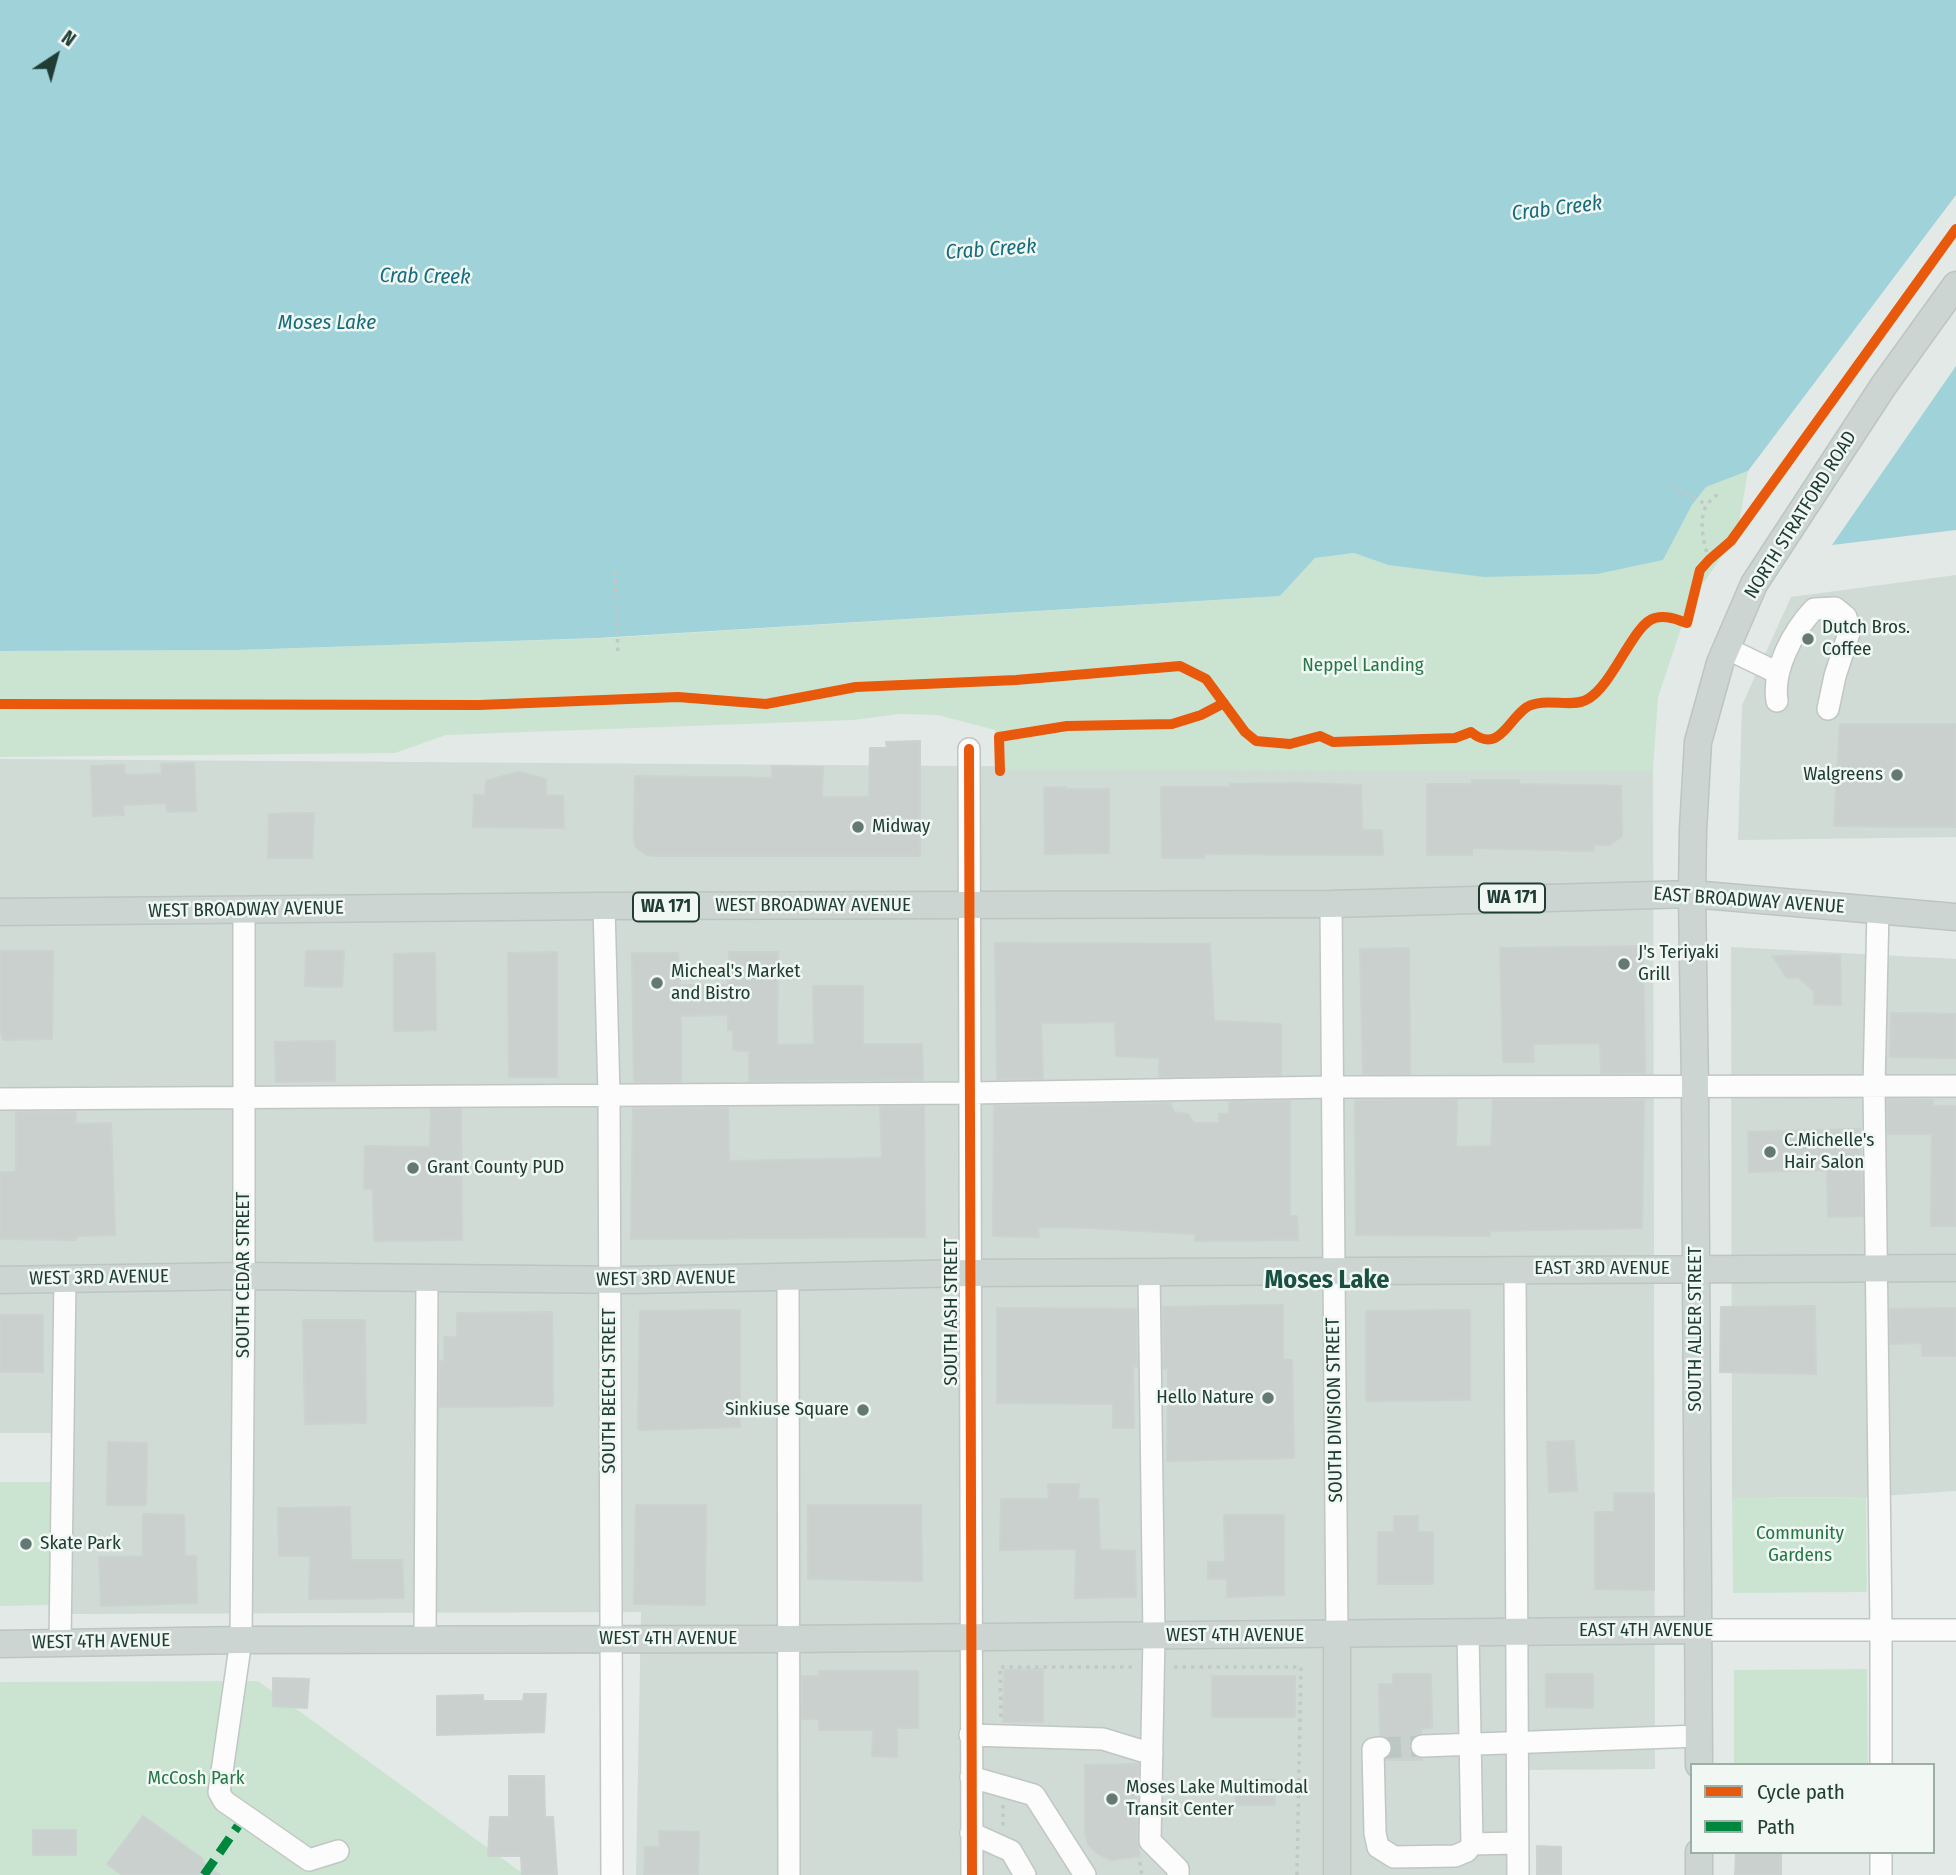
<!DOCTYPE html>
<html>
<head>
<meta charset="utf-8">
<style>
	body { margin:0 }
	#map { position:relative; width:1956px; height:1875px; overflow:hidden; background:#e3e9e6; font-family:"Fira Sans Condensed",sans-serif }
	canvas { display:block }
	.legend { position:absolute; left:1690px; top:1763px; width:245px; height:91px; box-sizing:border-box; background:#f1f8f4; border:2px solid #9dada8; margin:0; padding:9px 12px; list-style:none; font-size:21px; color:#203d35 }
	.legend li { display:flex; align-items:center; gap:14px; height:35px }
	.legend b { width:35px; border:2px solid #9dada8 }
	.north { position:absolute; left:21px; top:21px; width:70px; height:70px; -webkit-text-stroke:5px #f1f8f4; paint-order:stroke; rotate:36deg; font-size:19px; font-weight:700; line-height:28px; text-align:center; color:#203d35 }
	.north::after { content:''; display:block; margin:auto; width:24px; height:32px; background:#203d35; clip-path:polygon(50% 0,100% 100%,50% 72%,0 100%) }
</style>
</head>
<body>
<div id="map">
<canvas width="1956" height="1875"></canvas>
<ul class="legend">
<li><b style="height:9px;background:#e8590c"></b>Cycle path</li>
<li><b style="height:9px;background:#00873e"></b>Path</li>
</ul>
<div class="north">N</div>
</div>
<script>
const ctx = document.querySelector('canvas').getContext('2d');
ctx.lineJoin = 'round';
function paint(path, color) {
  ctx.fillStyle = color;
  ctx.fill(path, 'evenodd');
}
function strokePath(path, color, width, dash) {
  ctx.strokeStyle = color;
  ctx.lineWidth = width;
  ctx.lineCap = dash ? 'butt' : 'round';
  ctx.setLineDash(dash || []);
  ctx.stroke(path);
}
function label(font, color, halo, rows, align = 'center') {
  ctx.font = font + ' "Fira Sans Condensed",sans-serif';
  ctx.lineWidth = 5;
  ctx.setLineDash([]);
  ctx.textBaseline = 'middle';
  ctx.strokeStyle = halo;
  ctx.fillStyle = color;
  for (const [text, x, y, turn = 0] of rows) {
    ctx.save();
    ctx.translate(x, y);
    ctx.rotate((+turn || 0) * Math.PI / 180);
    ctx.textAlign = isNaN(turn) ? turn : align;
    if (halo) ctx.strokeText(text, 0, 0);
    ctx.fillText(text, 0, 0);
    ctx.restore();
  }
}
paint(new Path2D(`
	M1956,575V837L1738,840L1742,705L1791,597Z
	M0,759L1653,771L1655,1769L1522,1770L1520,1875H636L641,1612L68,1614L71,1433H0Z
	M1731,947L1956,959V1491L1866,1497L1732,1498Z`), '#d0dbd6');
paint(new Path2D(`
	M1748,471L1737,535L1690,602L1658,697L1653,771L997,770L995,730L938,715L899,714L853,720L446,735L395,753L0,757V651L238,650L607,638L1280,596L1315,558L1354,553L1388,565L1663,560L1692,505L1706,487Z
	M0,1482H52L53,1605L0,1606Z
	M1866,1497L1867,1592L1733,1593L1732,1498Z
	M1867,1669L1868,1765H1734V1670Z
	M258,1681L525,1875H0V1682Z`), '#cbe4d2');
paint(new Path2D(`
	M0,0H1956V195L1748,471L1706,487L1692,505L1663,560L1597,574L1484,577L1388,565L1354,553L1315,558L1280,596L598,638L238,650L0,651Z
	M1956,366V530L1832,545Z`), '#a0d2da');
const building = new Path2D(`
	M1840,724H1956V827L1834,826Z
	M920,741V856H655L647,855L641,851L636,847L634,840L635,776L772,778V766L823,767L822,797H869L870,748H887L886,742Z
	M194,763L196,811L167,812L166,803L123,805L124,815L93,816L91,766L124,765L125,775L162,774L161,764Z
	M518,772L546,779V795L563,796L564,828L473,827L474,795H485L486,781Z
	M1472,780H1519V784L1621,786L1622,836L1610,845H1594V851L1472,848V855H1427V784H1472Z
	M1297,783L1361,785L1362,830H1382L1383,855L1204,854V858H1162L1161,787H1230V784Z
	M1066,787V789H1109V853L1045,854L1044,788Z
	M314,813L312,858H268L269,814Z
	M995,943L1210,944L1214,1021L1281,1024V1075L1159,1077V1058L1116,1056L1115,1022L1041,1023L1043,1079H997Z
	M1643,946L1645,1073H1601L1600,1043L1533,1044L1534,1062H1503L1500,948Z
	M1409,948L1410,1074H1363L1360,949Z
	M0,951H53L52,1039L3,1040L0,1029Z
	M306,951H344L342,987L305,986Z
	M557,952V1077H509L508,953Z
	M729,952H778L777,1045L814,1044L813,986H863V1044H922L923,1080L749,1081V1051L733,1050V1030H728V1015L681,1016V1082H634L632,953H678L680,985H728Z
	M435,953L436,1030L394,1031V954Z
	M1840,955L1841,1005L1814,1004V991L1798,977L1787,978L1772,956Z
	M1891,1013L1956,1014V1058L1890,1057Z
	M335,1041V1081L276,1082L275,1042Z
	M1887,1099L1933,1100V1106H1956V1226H1931L1932,1134H1888Z
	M1355,1100H1457L1456,1147L1491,1146L1493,1100H1644L1642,1228L1490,1231V1236L1356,1235Z
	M1290,1101V1216H1297L1298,1240L1195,1241V1234L1091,1228L1038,1227L1039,1237L993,1236L994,1106L1170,1103L1174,1112L1188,1114L1194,1123H1219V1114H1229V1102Z
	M924,1106L925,1237L631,1239L633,1108H728L729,1161L882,1158L880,1107Z
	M431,1109H461L462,1240L374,1241L373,1189H364L365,1146L430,1147Z
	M16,1112H76V1124L111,1123L115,1235L76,1236V1240L0,1239V1172H16Z
	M1860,1129L1863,1216L1828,1217L1827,1170L1749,1172L1748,1132Z
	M1283,1305V1360H1292L1294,1458L1167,1461L1168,1369H1163V1307Z
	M1815,1306L1816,1374L1720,1372L1721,1307Z
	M997,1308L1136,1309L1137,1367L1133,1366L1134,1428H1113V1404L997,1403Z
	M1956,1308V1356H1922V1343L1890,1344V1309Z
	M740,1310V1427L638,1430L640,1311Z
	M1470,1310V1400L1366,1401V1311Z
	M552,1312L553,1406L439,1407L440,1361H444V1337H457V1313Z
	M0,1315H43V1372H0Z
	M303,1320H365L366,1423L305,1424Z
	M1574,1441L1577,1491L1549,1492L1547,1442Z
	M108,1442L147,1443L146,1505H107Z
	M1048,1484H1079L1078,1499H1098L1100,1550L1135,1551L1136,1597L1075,1598L1076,1549L1000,1550L1001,1499H1049Z
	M1614,1493H1654V1590L1595,1589V1512H1614Z
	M636,1505H706L705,1605L634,1604Z
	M808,1505H921L922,1581L808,1579Z
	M350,1507L351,1560H402L404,1598L309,1599L310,1556H279L278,1508Z
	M143,1514L184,1515L185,1556H196L197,1603L101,1606L99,1557L143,1556Z
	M1224,1515H1284V1595L1227,1597V1579H1208V1562H1225Z
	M1394,1516H1418V1532H1433V1584H1378V1532H1394Z
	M1043,1669V1722H1003L1004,1670Z
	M819,1671H918V1728H897V1757L872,1756L873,1730H819V1719H802V1676H819Z
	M1393,1674H1431L1432,1728L1421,1729V1733L1415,1735L1409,1746L1411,1754L1422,1760H1386L1392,1753L1393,1747L1390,1739L1380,1735L1379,1684H1393Z
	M1546,1674H1593V1708L1546,1707Z
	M1212,1676H1295V1717H1212Z
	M273,1678L309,1679L307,1708L273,1706Z
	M524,1694H546L544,1732L437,1735V1696L483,1695V1701H523Z
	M1138,1764L1137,1841L1140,1856L1111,1860L1097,1853L1088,1844L1085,1833V1765Z
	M509,1776H544L545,1817H553L557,1875H522L521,1856H488L490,1817H509Z
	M1235,1780H1274L1275,1805H1236Z
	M143,1816L203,1859L202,1862L220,1875H122L107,1864Z
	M33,1830H76V1855H33Z
	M659,1831L699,1832L698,1875H644L645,1847H660Z
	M1537,1846L1561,1847V1875H1537Z
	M1736,1852H1781V1875H1735Z`);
paint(building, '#cad0ce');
strokePath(building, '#cbd2cf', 2);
strokePath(new Path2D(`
	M1380,1748L1422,1746`), '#bcc7c3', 21, [21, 10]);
const minor = new Path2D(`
	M1726,648L1778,673
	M1777,701C1772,670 1793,631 1814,609L1835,608L1846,617L1850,630L1835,676L1828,709
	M969,749L972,1875
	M1331,904L1337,1635
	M604,906L609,1095L612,1875
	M1878,910L1874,1087L1881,1630V1765
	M244,911V1276L241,1640L219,1792L224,1801L309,1860L338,1851
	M0,1099L970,1093L1332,1087L1956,1086
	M1515,1270L1518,1875
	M1149,1272L1154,1636L1150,1841L1178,1869V1875
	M788,1277L789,1875
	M1698,1630H1956
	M425,1639L427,1279
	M60,1643L65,1279
	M970,1735L1103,1739L1152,1754
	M1422,1746L1699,1736
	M1380,1748L1373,1749L1375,1833L1378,1847L1394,1857L1455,1856L1467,1851L1472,1844L1468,1632
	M971,1777L1034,1795L1085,1875
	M971,1833L1011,1851L1025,1875
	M1472,1844L1518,1843
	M1881,1875V1852`);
const major = new Path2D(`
	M0,912L604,906L1331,904L1692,894L1956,917
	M0,1280L244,1276L632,1280L970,1273L1956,1268
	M0,1644L241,1640L788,1639L1698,1630
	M1699,1765L1695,1087L1692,894L1693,830L1698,742L1720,663L1754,584L1884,385L1956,285
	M1699,1852V1875
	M1337,1875V1635`);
strokePath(minor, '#c0c6c3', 24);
strokePath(major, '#bbc5c2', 29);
strokePath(new Path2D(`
	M1670,486L1706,504
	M1709,560C1704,544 1698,521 1706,506C1709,501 1715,497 1719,493
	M615,571L618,656
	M1174,1667H1301L1297,1875
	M1001,1717L1000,1667H1135
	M1003,1805V1826
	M1140,1862L1141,1872L1146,1875`), '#c0c9c5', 3.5, [3.5, 5]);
strokePath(minor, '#fbfcfb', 21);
strokePath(major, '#cdd5d3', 26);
strokePath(new Path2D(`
	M204,1875L238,1826`), '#00873e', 9, [18, 9]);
strokePath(new Path2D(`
	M0,704L479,705L678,697L766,704L856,687L1016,680L1180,666L1206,679L1245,732L1256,741L1290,744L1320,736L1333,742L1455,738L1471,732C1499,755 1508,719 1527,707C1544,697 1571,708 1586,700C1613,687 1633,623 1655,618C1666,615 1676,619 1687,623L1700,570L1709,560L1731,541L1956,229
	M969,749L972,1875
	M1000,771L999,737L1067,726L1172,724L1201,715L1224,703`), '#e8590c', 10);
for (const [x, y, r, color] of [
	[1808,639,7,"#647973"],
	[1897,775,7,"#647973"],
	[858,827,7,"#647973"],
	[1624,964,7,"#647973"],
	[657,983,7,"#647973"],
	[1770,1152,7,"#647973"],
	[413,1168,7,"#647973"],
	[1268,1398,7,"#647973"],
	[863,1410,7,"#647973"],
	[26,1544,7,"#647973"],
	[1112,1799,7,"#647973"]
]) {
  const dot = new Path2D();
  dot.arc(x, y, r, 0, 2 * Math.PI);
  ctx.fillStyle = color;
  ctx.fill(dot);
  strokePath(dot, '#f1f8f4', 2.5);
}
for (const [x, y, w] of [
	[1512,898,66],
	[666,907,66]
]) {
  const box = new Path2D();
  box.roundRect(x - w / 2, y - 14.5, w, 29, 5);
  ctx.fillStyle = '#f1f8f4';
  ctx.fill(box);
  strokePath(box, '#203d35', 2);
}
label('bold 18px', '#203d35', null, [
	["WA 171",1512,898],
	["WA 171",666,907]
]);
label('19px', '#203d35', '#f1f8f4', [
	["NORTH STRATFORD ROAD",1801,515,-58],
	["EAST BROADWAY AVENUE",1749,901,4],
	["WEST BROADWAY AVENUE",813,906],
	["WEST BROADWAY AVENUE",246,910,-1],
	["EAST 3RD AVENUE",1602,1269],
	["SOUTH CEDAR STREET",244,1275,-90],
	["WEST 3RD AVENUE",99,1278,-1],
	["WEST 3RD AVENUE",666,1279,-1],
	["SOUTH ASH STREET",952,1312,-90],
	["SOUTH ALDER STREET",1696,1329,-90],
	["SOUTH BEECH STREET",610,1391,-90],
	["SOUTH DIVISION STREET",1335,1410,-91],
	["EAST 4TH AVENUE",1646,1631],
	["WEST 4TH AVENUE",1235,1636],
	["WEST 4TH AVENUE",668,1639],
	["WEST 4TH AVENUE",101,1642,-1]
]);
label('19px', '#203d35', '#f1f8f4', [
	["Dutch Bros.",1822,628],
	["Coffee",1822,650],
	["Walgreens",1883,775,"right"],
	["Midway",872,827],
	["J's Teriyaki",1638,953],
	["Grill",1638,975],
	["Micheal's Market",671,972],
	["and Bistro",671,994],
	["C.Michelle's",1784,1141],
	["Hair Salon",1784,1163],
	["Grant County PUD",427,1168],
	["Hello Nature",1254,1398,"right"],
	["Sinkiuse Square",849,1410,"right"],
	["Skate Park",40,1544],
	["Moses Lake Multimodal",1126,1788],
	["Transit Center",1126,1810]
], 'left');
label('19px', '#277646', '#f1f8f4', [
	["Neppel Landing",1363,666],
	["Community",1800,1534],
	["Gardens",1800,1556],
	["McCosh Park",196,1779]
]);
label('italic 21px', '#166c7d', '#f1f8f4', [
	["Crab Creek",1557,209,-7],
	["Crab Creek",991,250,-4],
	["Crab Creek",425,277,1],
	["Moses Lake",327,323]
]);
label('bold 26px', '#1a5043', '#f1f8f4', [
	["Moses Lake",1327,1281]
]);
</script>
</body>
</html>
